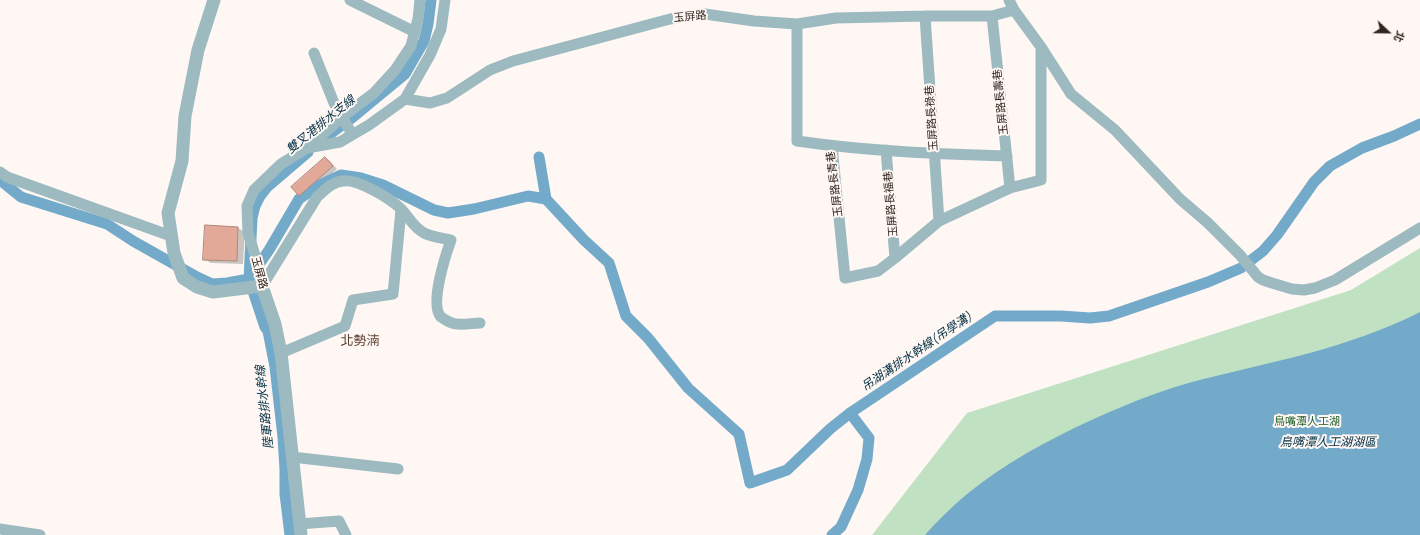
<!DOCTYPE html>
<html>
<head>
<meta charset="utf-8">
<style>
	body { margin:0 }
	#map { position:relative; width:1420px; height:535px; overflow:hidden; background:#fef7f3; font-family:Manrope,"Noto Sans TC",sans-serif }
	canvas { display:block }
	.north { position:absolute; left:1368px; top:12px; width:40px; height:40px; -webkit-text-stroke:3px #fef7f3; paint-order:stroke; rotate:112deg; font-size:11px; font-weight:700; line-height:16px; text-align:center; color:#32251e }
	.north::after { content:''; display:block; margin:auto; width:14px; height:18px; background:#32251e; clip-path:polygon(50% 0,100% 100%,50% 72%,0 100%) }
</style>
</head>
<body>
<div id="map">
<canvas width="1420" height="535"></canvas>
<div class="north">北</div>
</div>
<script>
const ctx = document.querySelector('canvas').getContext('2d');
ctx.lineJoin = 'round';
function paint(path, color) {
  ctx.fillStyle = color;
  ctx.fill(path, 'evenodd');
}
function strokePath(path, color, width, dash) {
  ctx.strokeStyle = color;
  ctx.lineWidth = width;
  ctx.lineCap = dash ? 'butt' : 'round';
  ctx.setLineDash(dash || []);
  ctx.stroke(path);
}
function label(font, color, halo, rows, align = 'center') {
  ctx.font = font + ' Manrope,"Noto Sans TC",sans-serif';
  ctx.lineWidth = 4;
  ctx.setLineDash([]);
  ctx.textBaseline = 'middle';
  ctx.strokeStyle = halo;
  ctx.fillStyle = color;
  for (const [text, x, y, turn = 0] of rows) {
    ctx.save();
    ctx.translate(x, y);
    ctx.rotate((+turn || 0) * Math.PI / 180);
    ctx.textAlign = isNaN(turn) ? turn : align;
    if (halo) ctx.strokeText(text, 0, 0);
    ctx.fillText(text, 0, 0);
    ctx.restore();
  }
}
paint(new Path2D(`
	M1420,248V535H872L967,413L1351,290Z`), '#c1e2c2');
paint(new Path2D(`
	M1420,312V535H925C972,482 1022,453 1085,423C1120,407 1155,392 1192,382C1270,362 1347,349 1420,312Z`), '#74aac9');
paint(new Path2D(`
	M325,158L330,161L337,169L304,198L299,195Z
	M206,226L238,228L245,232L243,264L211,263L204,259Z`), '#0003');
strokePath(new Path2D(`
	M327,136L353,117L405,74L424,41L428,24L431,0
	M539,157L546,199L584,240L609,263L626,316L648,338L688,388L739,434L750,483L787,470L830,429L850,413L995,316H1061L1090,318L1109,316L1208,282L1241,268L1263,251L1277,235L1314,182L1330,166L1362,148L1394,136L1420,124
	M0,180L21,197L107,224L133,241L197,277L212,284L227,283L249,279L269,250L299,199L318,186L341,175L361,178L383,185L434,210L448,213L474,209L528,196L546,199
	M290,535L285,494V470L283,437L275,367L268,331L265,327L249,279L252,218L255,206L260,196L267,187L308,152
	M832,535L841,527L858,490L867,459L869,438L850,413`), '#74aac9', 11);
const building = new Path2D(`
	M325,157L333,166L299,196L291,187Z
	M205,225L238,227L237,261L203,260Z`);
paint(building, '#e3a998');
strokePath(building, '#ac877c', 1);
strokePath(new Path2D(`
	M350,0L415,32
	M1009,0L1014,10L1041,47L1071,94L1115,130L1180,199L1208,223L1240,255L1258,277L1263,280L1272,283L1292,289L1304,290L1315,288L1335,280L1420,228
	M925,16L939,221
	M992,16L1010,188
	M797,24V141C866,151 937,154 1007,156
	M314,53L334,103L352,134
	M405,99L430,103L447,98L490,70L513,61L670,19L705,14L754,21L797,24L836,18L925,16H992L1014,10
	M832,146L845,278L878,271L895,258L939,221L1010,188L1041,180V48
	M308,148L342,117L374,93L395,70L411,46L418,19L420,0
	M886,150L895,258
	M0,172L7,177L171,236
	M262,286L259,268L248,233L247,206L254,190L281,164L307,148L340,142L369,125L405,99L430,55L441,29L445,0
	M262,286L317,197C325,190 332,182 343,181C357,178 391,199 401,209C408,216 414,228 424,233C432,237 443,238 451,240C446,254 429,305 441,317C444,319 449,322 452,323C459,326 472,323 480,323
	M281,353L345,326L353,300L393,294L401,210
	M292,457L398,469
	M299,524L339,521L346,535
	M0,529L40,535`), '#9cbabf', 11);
strokePath(new Path2D(`
	M214,0L198,50L185,116L182,161L168,213L174,253L183,278L197,287L213,292L262,286L275,324L281,353L301,535`), '#9cbabf', 13);
label('11px', '#32251e', '#fef7f3', [
	["玉屏路",690,17,-5],
	["玉屏路長壽巷",1001,102,-96],
	["玉屏路長祿巷",932,118,-94],
	["玉屏路長青巷",835,184,-97],
	["玉屏路長福巷",891,204,-95],
	["玉屏路",259,273,75]
]);
label('11px', '#23602c', '#fef7f3', [
	["鳥嘴潭人工湖",1307,422]
]);
label('italic 12px', '#002d43', '#fef7f3', [
	["雙叉港排水支線",321,125,-39],
	["吊湖溝排水幹線(吊學溝)",917,352,-34],
	["陸軍路排水幹線",265,407,-96],
	["鳥嘴潭人工湖湖區",1328,443]
]);
label('13px', '#5d402f', '#fef7f3', [
	["北勢湳",360,341]
]);
</script>
</body>
</html>
